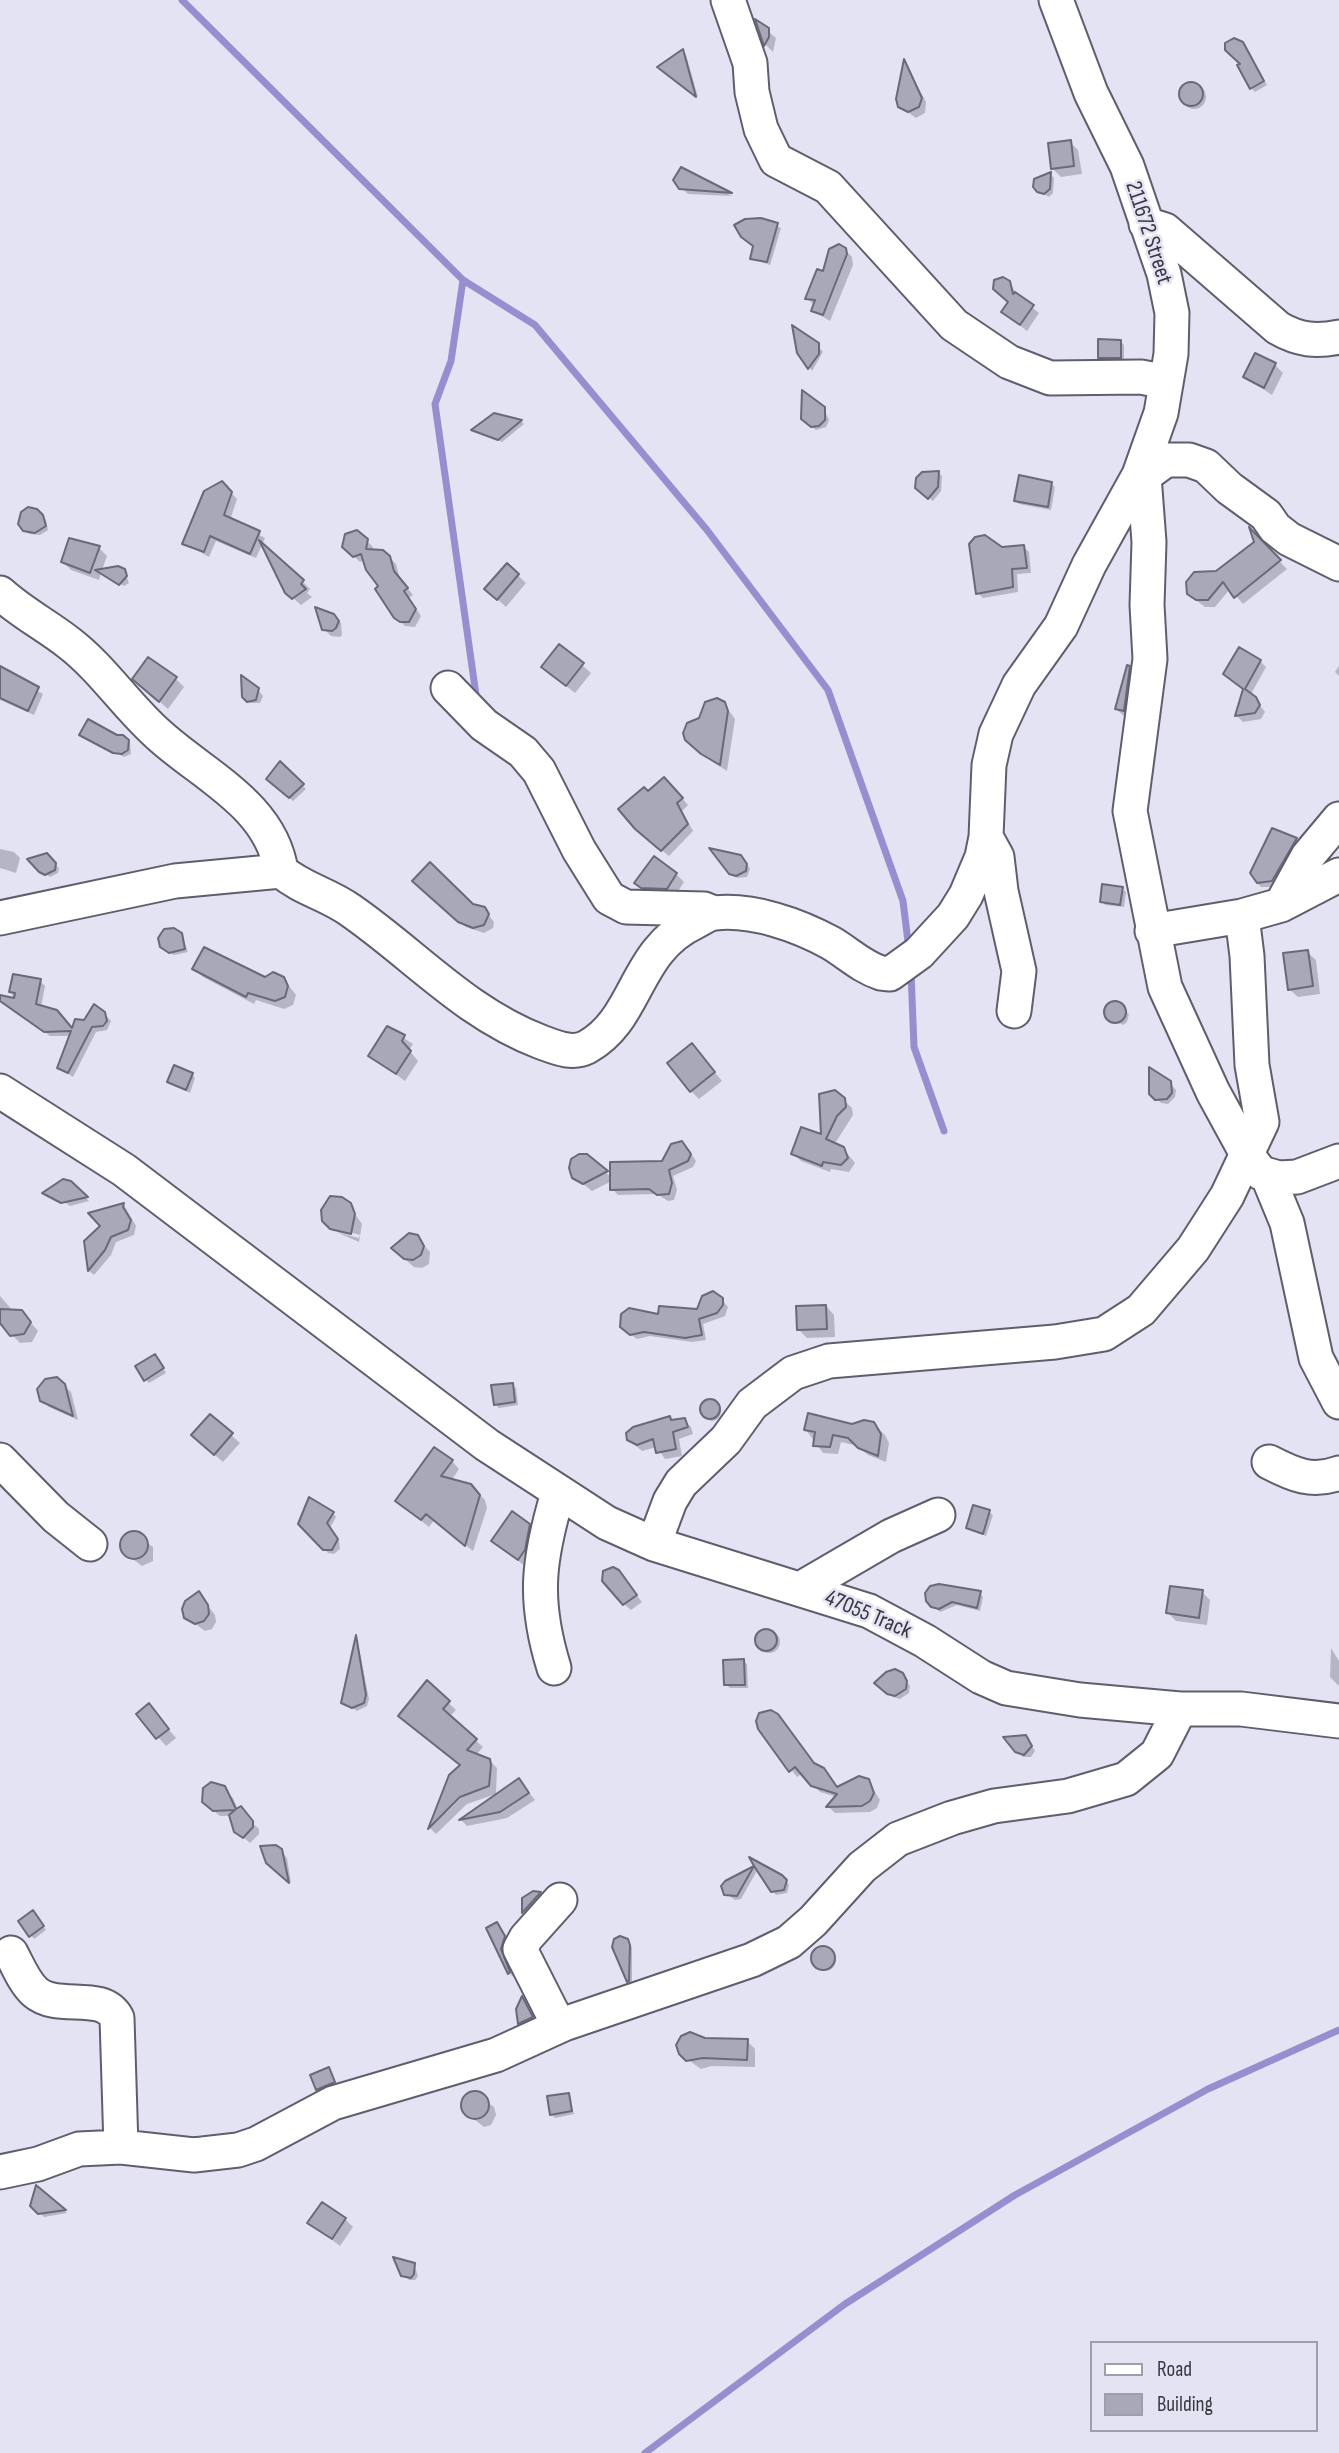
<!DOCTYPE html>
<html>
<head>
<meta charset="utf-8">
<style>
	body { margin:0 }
	#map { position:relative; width:1339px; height:2453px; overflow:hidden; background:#e4e3f4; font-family:"Sofia Sans Condensed",sans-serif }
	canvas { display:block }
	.legend { position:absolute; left:1090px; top:2341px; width:228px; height:91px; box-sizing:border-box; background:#e4e3f4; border:2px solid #9f9eab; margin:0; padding:9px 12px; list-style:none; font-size:21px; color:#38373e }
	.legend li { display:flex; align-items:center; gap:14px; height:35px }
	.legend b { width:35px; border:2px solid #9f9eab }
</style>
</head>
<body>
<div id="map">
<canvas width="1339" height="2453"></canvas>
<ul class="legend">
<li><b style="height:9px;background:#fff"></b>Road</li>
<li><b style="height:19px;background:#a9a8b9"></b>Building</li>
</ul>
</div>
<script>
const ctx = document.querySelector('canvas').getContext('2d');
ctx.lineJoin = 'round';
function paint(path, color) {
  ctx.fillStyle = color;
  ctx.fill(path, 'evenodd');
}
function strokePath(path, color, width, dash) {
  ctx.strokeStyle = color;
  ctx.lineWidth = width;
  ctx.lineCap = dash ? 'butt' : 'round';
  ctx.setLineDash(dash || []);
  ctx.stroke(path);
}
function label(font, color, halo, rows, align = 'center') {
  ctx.font = font + ' "Sofia Sans Condensed",sans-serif';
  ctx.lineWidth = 5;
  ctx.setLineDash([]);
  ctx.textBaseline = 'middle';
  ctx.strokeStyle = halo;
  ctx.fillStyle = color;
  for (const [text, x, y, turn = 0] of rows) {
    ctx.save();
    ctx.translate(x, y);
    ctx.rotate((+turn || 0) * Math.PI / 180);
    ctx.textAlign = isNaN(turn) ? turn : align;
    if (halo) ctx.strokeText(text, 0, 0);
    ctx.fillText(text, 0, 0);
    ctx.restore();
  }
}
paint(new Path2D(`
	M758,23L776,38L773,52L766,45Z
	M1227,44L1244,45L1267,85L1255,92L1251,88L1242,65L1228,53Z
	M683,52L686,55L698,97L663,70Z
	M905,63L926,102L925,113L916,118L902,108Z
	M1182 97a12 12 0 1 1 24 0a12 12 0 1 1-24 0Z
	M1070,142L1078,150L1082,174L1061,177L1052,168Z
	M682,169L730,195L732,196L688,194L676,183Z
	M1050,174L1054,178L1053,193L1049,197L1038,191Z
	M760,220L781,228L770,265L752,259Z
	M844,249L852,257L853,265L830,321L813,311L815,306L807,298Z
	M1009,282L1018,296L1039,313L1027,331L1003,312L1010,302Z
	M1120,341L1124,345V361H1104L1100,358Z
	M815,342L823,352L812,371L799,352Z
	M1275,365L1283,373L1272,395L1245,377Z
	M824,409L829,420L826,427L816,430L807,423Z
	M495,414L521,421L524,424L502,442L474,430Z
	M938,472L942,476L941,491L933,501L917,487Z
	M222,483L237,499L230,520L265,538L256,558L216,541L209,557L184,543Z
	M1051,484L1055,487L1051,510L1019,504L1015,501Z
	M36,510L46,520L48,530L40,535L29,534L25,530Z
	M1253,534L1287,569L1243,604L1230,589L1215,607H1205L1197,601L1189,593L1256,543Z
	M366,540L373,547L372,551L389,557L396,564L400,579L413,595L409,598L421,616L415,627L405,626L398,619L365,560L360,562L344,547Z
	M1024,547L1029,552L1031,573L1017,574L1018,592L983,598L978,593L1001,549Z
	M99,548L107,556L102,570H124L129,583L124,586L101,572L99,580L71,570L63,562Z
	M507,565L526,583L506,607L495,597Z
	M302,581L310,589L307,593L312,597L301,605L286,592Z
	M333,616L341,623L342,635L340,637L331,636L324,629Z
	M1260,661L1266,667L1251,694L1265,712L1261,719L1243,722L1237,716L1244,690L1225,674Z
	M582,665L591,673L575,693L552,675Z
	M1339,666V676L1335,672Z
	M1128,668L1137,676L1132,718L1125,717L1116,709Z
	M0,671L43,694L34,715L0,700Z
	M176,679L184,687L168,709L143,687Z
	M256,687L263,696L260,703H250L245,699Z
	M724,704L735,719L727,771L711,761L685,736L700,719Z
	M89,721L126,739L130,743L131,754L124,757L85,738Z
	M281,764L306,789L293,801L268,779Z
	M671,785L688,805L682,811L693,831L669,856L644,836L648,793Z
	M1296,840L1302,846L1278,887H1261L1255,881L1252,869Z
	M0,849L14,852L20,858L16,873L0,868Z
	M46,855L59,868L58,873L50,877L30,860Z
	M745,861L750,869L747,877L737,878L733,874Z
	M676,874L684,882L675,896L644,891L636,883Z
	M421,887L484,909L494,922L493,928L484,933L466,927Z
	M1122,889L1126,892L1124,907L1105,905L1102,901Z
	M181,934L188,952L174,955L165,950Z
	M1307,952L1316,960L1320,994L1298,997L1289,989Z
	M194,969L283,978L296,995L293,1005L284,1009L256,1000L254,1004L203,977Z
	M40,981L45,986L41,1007L73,1031L106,1016L111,1021L107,1030L96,1032L73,1077L59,1068L71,1036H50L0,1001V997L15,1001L11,992Z
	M1112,1003H1118L1129,1014L1127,1022L1123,1025L1107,1016L1106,1010Z
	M388,1028L413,1044L409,1050L418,1061L405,1081L371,1056Z
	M692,1045L722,1081L699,1099L691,1091Z
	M192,1074L195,1078L190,1093L169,1082Z
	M1167,1080L1176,1090L1175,1097L1168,1104L1161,1103L1151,1093Z
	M844,1100L852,1108L853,1115L834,1145L843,1148L855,1163L849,1172L831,1169L830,1172L801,1161L793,1153L823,1136Z
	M688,1149L696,1161L693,1167L673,1176L677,1190L674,1200L668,1201L657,1194L618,1195L612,1189V1181L592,1191L574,1177L587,1156L612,1178L663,1163Z
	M70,1182L89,1201L70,1206L48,1191Z
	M346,1201L362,1224L359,1242L336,1232L359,1238L360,1235L331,1227Z
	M124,1205L136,1226L134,1235L116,1242L111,1255L94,1275L89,1271L86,1241L102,1226L91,1214Z
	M417,1237L430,1252L429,1264L422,1268L414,1267L401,1256Z
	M0,1296L13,1311H21L38,1331L32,1342L20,1343L0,1322Z
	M719,1296L728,1307L725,1316L703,1324L706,1340L692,1342L650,1336L637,1339L624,1330L660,1316L698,1311Z
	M826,1306L834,1315L835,1337L807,1338L799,1330Z
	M158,1359L166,1373L149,1383L146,1380Z
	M57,1379L71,1392L78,1420L49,1407L42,1400Z
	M512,1385L516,1388L518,1405L499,1408L495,1404Z
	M703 1412a9 9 0 1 1 18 0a9 9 0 1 1-18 0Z
	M210,1416L240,1443L223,1462L201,1443Z
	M669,1418L673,1422L684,1420L691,1427L693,1434L679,1439L682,1456L665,1459L657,1447L642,1451L630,1441Z
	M852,1426L876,1427L885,1435L889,1443L886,1462L868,1455L858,1446L841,1442L838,1454L823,1453L806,1430Z
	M452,1461L459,1469L451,1481L470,1485L485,1500L487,1508L473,1551L434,1520L429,1527L405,1508Z
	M989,1512L993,1515L986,1536L968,1528Z
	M333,1513L336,1517L330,1528L339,1541L340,1549L334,1554L328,1553L300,1524Z
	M529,1525L537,1534L526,1567L493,1541Z
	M133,1533L153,1547V1561L142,1566L126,1554L122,1547L127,1535Z
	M618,1571L642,1602L631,1610L624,1604Z
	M1202,1592L1210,1600L1207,1625L1176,1621L1168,1613Z
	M198,1593L215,1615L216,1622L212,1629L205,1631L186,1617Z
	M980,1593L983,1597L980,1611L957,1605L940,1612L927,1600Z
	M758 1642a11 11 0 1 1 22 0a11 11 0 1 1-22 0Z
	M357,1638L369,1699L367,1706L357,1711L343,1702Z
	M1331,1648L1339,1661V1686L1330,1677Z
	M743,1661L747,1664L748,1688H730L726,1685Z
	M902,1675L910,1686L909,1693L900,1699L893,1697L877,1683Z
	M427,1683L456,1710L449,1717L483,1747L476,1755L489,1760L497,1768L496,1794L467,1804L436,1834L430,1828L451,1776L461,1765ZM465,1789L467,1792L446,1813V1808Z
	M149,1706L176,1738L166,1746L139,1715Z
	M758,1725L823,1769L838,1788L868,1781L880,1800L877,1808L870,1812L835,1813L829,1807L837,1797L820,1792L803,1773L797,1777Z
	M1029,1741L1035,1751L1031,1757H1023L1019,1753Z
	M519,1780L535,1800L507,1818L467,1826L461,1820Z
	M220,1785L233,1798L238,1810L259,1829V1834L250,1843L236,1831L232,1816H220L210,1808Z
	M279,1848L287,1858L291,1883L267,1862Z
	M757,1866L786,1880L789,1885L787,1893L776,1895L758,1869L741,1899L735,1900L724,1892V1884Z
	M541,1894L548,1901L532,1920L522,1907L526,1896Z
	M36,1916L46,1930L34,1939L20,1922Z
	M496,1924L513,1946L508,1959L517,1980L509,1973L488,1929Z
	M624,1938L632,1947V1985L628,1981Z
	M814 1960a11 11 0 1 1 22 0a11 11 0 1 1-22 0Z
	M522,1999L540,2025L528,2031L520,2023Z
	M747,2041L755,2049V2067L712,2066L701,2069L680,2054Z
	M329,2069L338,2086L321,2093L317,2089Z
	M474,2093L494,2107L496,2115L491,2125L484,2127L465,2112L463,2104L467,2097Z
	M568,2094L574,2114L555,2118L551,2114Z
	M37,2188L67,2213L44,2217L32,2205Z
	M345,2219L353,2227L340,2246L310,2223Z
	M414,2264L418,2276L415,2280H409L405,2276Z`), '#0003');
strokePath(new Path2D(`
	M182,0L463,280L535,325L707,530L828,690L903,901L909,950
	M463,280L451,361L435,404L477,702
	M911,972L914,1047L944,1131
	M645,2453L845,2304L1015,2195L1208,2089L1339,2030`), '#968fcf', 7);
const building = new Path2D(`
	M755,19L769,28V37L764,46Z
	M1234,38L1243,42L1264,81L1250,89L1237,65L1240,64L1225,50V43Z
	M683,49L696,97L657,67Z
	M904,59L922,98L919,107L908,112L898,107L896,99Z
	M1179 94a12 12 0 1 1 24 0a12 12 0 1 1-24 0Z
	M1071,140L1074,166L1051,169L1048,143Z
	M681,167L732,193L679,189L673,180Z
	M1051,172L1050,189L1044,194L1037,192L1033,187L1034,179Z
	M761,218L778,223L767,262L750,259L753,246L741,237L734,225L745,219Z
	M839,244L846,248L847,254L823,315L811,311L815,300L805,299L817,269L823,271L829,249Z
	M1003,277L1010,281L1013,294L1015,292L1034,305L1020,325L1001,312L1008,302L993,289L994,280Z
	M792,325L819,343V354L808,369L797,353Z
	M1098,339L1121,340V358H1098Z
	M1255,353L1276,363L1264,388L1243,377Z
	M802,390L825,407V420L819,426L811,427L801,419Z
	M494,413L522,420L498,440L471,430Z
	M939,471L938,487L928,499L915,488L916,478L922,472Z
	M1019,475L1052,482L1048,507L1014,501Z
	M222,481L232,492L224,515L260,531L250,554L210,536L204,552L182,544L204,491Z
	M28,507L37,509L43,515L46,526L35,533L23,531L18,524L21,512Z
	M1249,527L1281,560L1234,598L1223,582L1208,600H1196L1187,594L1186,582L1194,572L1216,571L1254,542Z
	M357,530L368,539L366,549L383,550L390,556L394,571L408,588L404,591L416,609L409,622H400L394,618L375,589L378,586L366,570L361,554L353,557L342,547L345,534Z
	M985,535L1002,547L1024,545L1027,568L1012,569L1013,587L976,594L969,544L975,537Z
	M69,538L100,546L90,573L61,562Z
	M259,540L304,580L301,584L306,589L292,599L285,593Z
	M507,563L519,574L497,600L484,589Z
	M118,566L125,569L127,576L119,585L95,570Z
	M315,607L334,614L339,621L336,628L332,631L322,630Z
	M559,644L584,663L566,686L541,667Z
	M1239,647L1261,660L1245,689L1256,697L1260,705L1255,713L1235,716L1243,689L1223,674Z
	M148,657L177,677L159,702L132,679Z
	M1127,665L1130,666L1124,711L1115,709Z
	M0,666L39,687L28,711L0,698Z
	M241,675L259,688L256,700L247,702L242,697Z
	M717,698L725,702L728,711L720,765L701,754L685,740L683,733L687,723L699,718L705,702Z
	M88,719L117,735H123L129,740L128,750L122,754L113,753L79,735Z
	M280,761L304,784L289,798L266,779Z
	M664,777L683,798L677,803L688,824L661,851L635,829L618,809L644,787L648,791Z
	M1272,828L1297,838L1272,881L1257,883L1250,873Z
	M709,848L741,855L747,864L746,871L736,876L729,874Z
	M47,853L56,863L55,870L45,875L39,872L27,859Z
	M654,856L677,873L667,889L641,888L634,883Z
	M430,862L473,904L485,907L489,914L484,925L473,928L458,922L412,881Z
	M1102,884L1123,887L1120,905L1100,902Z
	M174,928L182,933L185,949L169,953L160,947L158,938L164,929Z
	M204,947L265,977L273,972L284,977L288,986L285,997L275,1001L248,993L246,997L192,969Z
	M1308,950L1313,986L1288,990L1283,953Z
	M13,974L41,979L36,1004L57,1010L72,1028L75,1019L84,1020L94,1004L105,1012L107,1021L103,1026L92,1027L68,1073L57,1068L71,1031L44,1032L0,1001V995L14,998L15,993L9,992Z
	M1104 1012a11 11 0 1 1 22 0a11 11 0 1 1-22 0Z
	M387,1026L405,1035L402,1041L411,1051L396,1074L368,1056Z
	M692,1043L715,1072L690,1092L667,1063Z
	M174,1065L193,1073L186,1090L167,1082Z
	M1149,1067L1171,1081L1172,1093L1167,1099L1155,1100L1149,1094Z
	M835,1090L845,1098L846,1107L837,1116L826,1139L844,1147L848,1158L841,1165L823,1162L822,1166L791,1154L801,1127L821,1134L819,1094Z
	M682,1141L691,1154L688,1161L669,1170L672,1183L669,1194L657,1195L649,1189L610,1190V1162L662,1161L671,1144Z
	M579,1154H587L608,1171L583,1184L572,1178L569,1168L571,1159Z
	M63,1179L71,1181L88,1197L61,1203L42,1193Z
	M330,1196L342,1197L351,1203L355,1214L351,1234L330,1229L322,1221L321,1210Z
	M124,1203L123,1207L131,1220L128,1230L111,1237L105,1250L88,1271L84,1241L100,1226L88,1213Z
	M409,1233L418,1235L424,1246L421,1255L413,1260L404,1259L391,1248Z
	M713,1291L723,1298V1305L717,1313L699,1319L702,1335L685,1338L644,1332L630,1335L620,1327L621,1314L629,1308L658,1314L659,1306L697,1309L702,1296Z
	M826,1305L827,1329L797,1330L796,1306Z
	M0,1309L22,1310L31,1322L24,1334L10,1336L0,1323Z
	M155,1354L164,1368L144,1381L135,1366Z
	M57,1377L65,1384L73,1416L40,1401L37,1389L45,1379Z
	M513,1383L515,1402L494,1405L491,1385Z
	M700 1409a10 10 0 1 1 20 0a10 10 0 1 1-20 0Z
	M808,1413L852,1424L864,1420L874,1422L881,1434L878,1456L858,1448L848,1438L833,1435L830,1447L813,1446L815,1432L804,1430Z
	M210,1414L233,1433L214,1455L191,1435Z
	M670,1416L671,1420L685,1418L688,1427L673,1432L676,1449L656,1453L653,1439L637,1445L627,1440L626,1433L633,1427Z
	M434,1447L453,1460L441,1476L471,1484L480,1495L465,1546L426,1514L421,1520L395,1501Z
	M309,1497L334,1512L327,1523L338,1539L332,1550H323L298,1524Z
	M973,1505L990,1510L983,1534L966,1528Z
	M512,1511L530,1524L525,1550L518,1560L491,1541Z
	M120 1545a14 14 0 1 1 28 0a14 14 0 1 1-28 0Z
	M613,1567L619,1570L637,1595L623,1605L602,1581L603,1571Z
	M939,1584L981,1591L977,1608L952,1602L939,1609L931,1607L926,1601L925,1593L930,1586Z
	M1170,1586L1203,1590L1199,1618L1166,1613Z
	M199,1591L208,1605L209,1614L204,1621L195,1624L184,1618L182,1609L185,1601Z
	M755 1640a11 11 0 1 1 22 0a11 11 0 1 1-22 0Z
	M356,1635L366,1695L364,1703L352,1708L341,1703Z
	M744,1659L745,1685H724L723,1660Z
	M895,1669L903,1673L907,1681L906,1689L895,1696L887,1694L874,1683L886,1672Z
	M427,1680L450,1701L443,1709L477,1739L467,1750L490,1759L491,1765L489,1786L460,1797L428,1829L449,1775L460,1765L398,1716Z
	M149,1703L169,1729L156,1739L136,1714Z
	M771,1710L778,1714L814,1763L824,1768L837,1787L859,1776L869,1779L874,1793L870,1801L862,1806L826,1807L837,1794L811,1786L795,1767L789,1772L758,1729L756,1721L759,1713Z
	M1026,1735L1032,1746L1024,1755L1015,1752L1003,1737Z
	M519,1778L529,1793L500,1812L459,1820Z
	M211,1782L225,1786L236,1809L241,1806L253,1821V1827L243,1838L234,1832L229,1815L235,1810L213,1811L202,1802L203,1788Z
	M260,1846L276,1845L282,1849L289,1883L266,1863Z
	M749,1857L782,1875L787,1880L784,1890L771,1892L754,1866L737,1896L724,1895L721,1886L725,1881L754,1866Z
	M533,1891L541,1892L522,1913V1898Z
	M33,1910L44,1926L29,1937L18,1921Z
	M497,1922L505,1936L501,1949L510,1972L508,1974L486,1928Z
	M620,1936L628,1939L630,1945L629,1981L627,1982L612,1947L614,1939Z
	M811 1958a12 12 0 1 1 24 0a12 12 0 1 1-24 0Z
	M522,1996L533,2017L518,2024L516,2009Z
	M690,2032L705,2038L748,2039L747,2060L703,2058L686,2061L679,2054L676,2045L681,2036Z
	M329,2067L335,2082L316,2090L310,2075Z
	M461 2105a14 14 0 1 1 28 0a14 14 0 1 1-28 0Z
	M569,2093L572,2111L550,2115L547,2096Z
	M36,2185L66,2210L38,2214L30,2206Z
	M322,2202L346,2218L332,2239L307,2223Z
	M393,2257L415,2263L414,2274L411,2278L401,2276Z`);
paint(building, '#a9a8b9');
strokePath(building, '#6a6978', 2);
const minor = new Path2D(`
	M728,0L750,63L752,92L761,129L776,160L828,187L954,325L1009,362L1050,378L1141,377L1166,382
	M1146,224L1165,230L1278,328C1299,340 1316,342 1339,337
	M1139,475L1144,476L1149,542L1147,605L1150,659L1130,811L1165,987L1213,1092L1248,1156L1261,1173L1279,1178L1297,1177L1339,1161
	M1144,476L1166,460H1189L1206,466L1229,488L1266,515L1275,528L1289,539L1339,564
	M0,593C22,613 46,625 69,643C103,669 127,707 159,735C204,776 271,805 281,871
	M448,688L484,725L523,752L539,771L579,850L609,898L626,907L704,909L714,913
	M986,837L997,857L1001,891L1019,971L1014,1011
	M1281,905L1308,856L1339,819
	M0,918L175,881L281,871C302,889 328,894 350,910C415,955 465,1013 541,1042C555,1047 572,1055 587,1047C639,1018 633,951 695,922C701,919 709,913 715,913C753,909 798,925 831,943C848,953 862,967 881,973L890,974L919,953L953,916L966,895L982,857L986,837L989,765L996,734L1019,685L1061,626L1089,565L1139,475L1161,413L1171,354L1172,313L1164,274L1127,166L1091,93L1056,0
	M1152,931L1242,916L1281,905L1339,875
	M0,1091L124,1170L487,1445L607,1523L654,1544L869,1611L925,1641L981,1677L1006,1688L1080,1700L1180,1709H1241L1339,1721
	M1268,1177L1287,1223L1316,1358L1339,1402
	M0,1460L56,1517L90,1544
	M1269,1462C1294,1475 1312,1483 1339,1473
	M654,1544L670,1501L681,1483L726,1440L752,1404L793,1373L829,1361L1055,1342L1104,1334L1141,1310L1193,1249L1227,1196L1262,1122L1252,1065L1247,956L1242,916
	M800,1589L891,1536L938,1515
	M554,1668C533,1600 538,1560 558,1493
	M11,1953C18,1966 24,1982 35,1992C58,2012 102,1990 117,2018L121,2147
	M559,2026L520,1949L526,1938L560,1900
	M0,2172L38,2164L79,2149L121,2147L194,2155L238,2150L256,2144L333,2103L496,2055L564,2024L752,1960L789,1942L813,1921L862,1867L898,1839L952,1818L994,1806L1068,1796L1126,1779L1157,1754L1180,1709`);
strokePath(minor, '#5f5e6c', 37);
strokePath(minor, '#fff', 33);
label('23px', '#38373e', '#e4e3f4', [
	["211672 Street",1148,233,72],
	["47055 Track",868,1615,23]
]);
</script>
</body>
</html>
